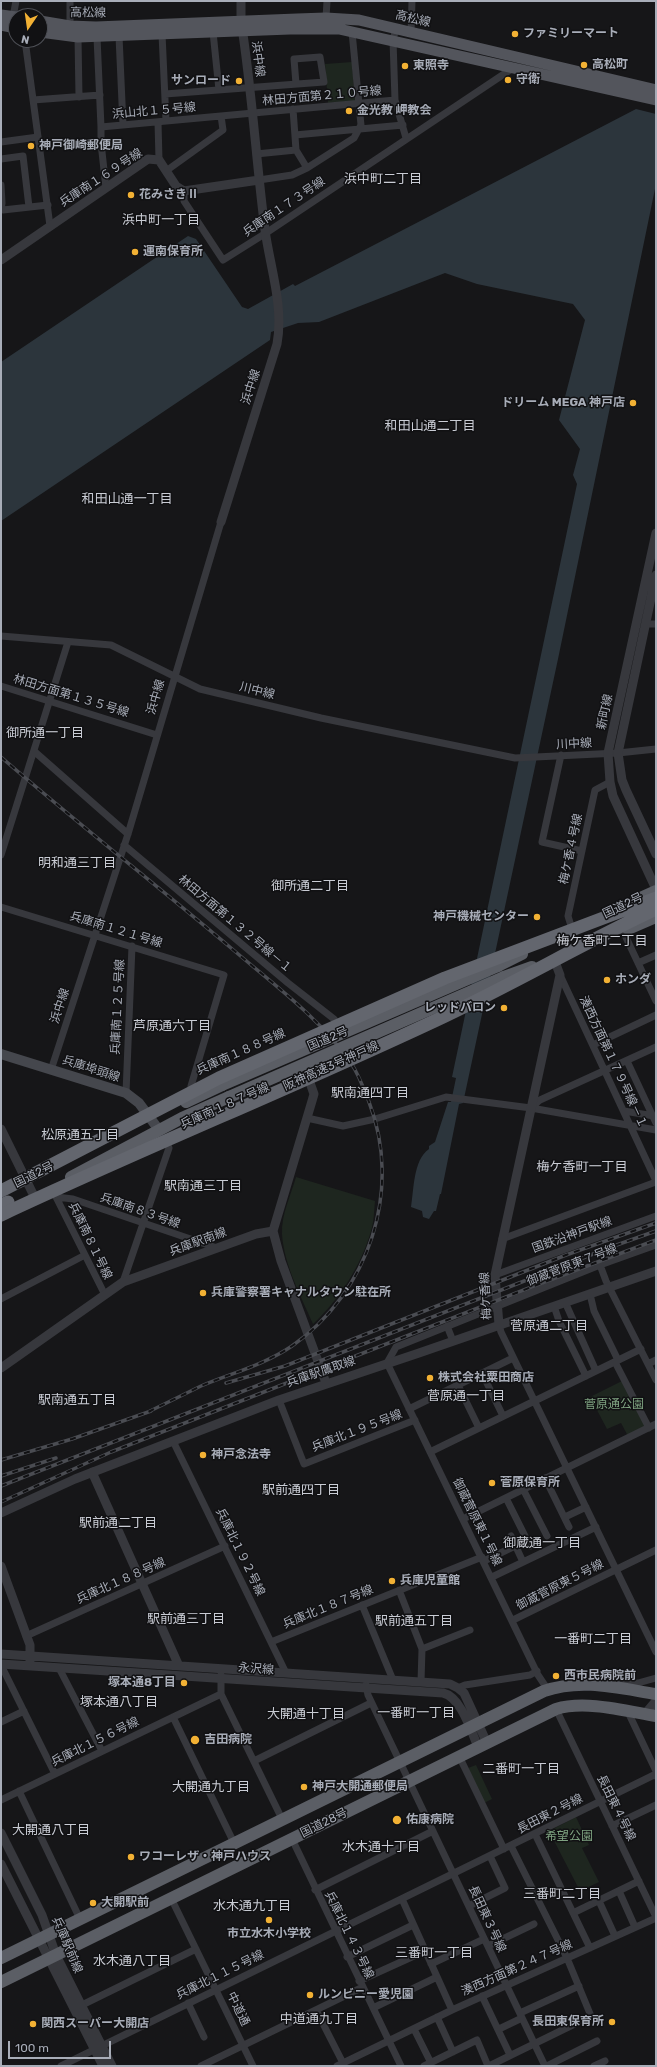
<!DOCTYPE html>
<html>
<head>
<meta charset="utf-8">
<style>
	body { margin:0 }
	#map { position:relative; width:657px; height:2067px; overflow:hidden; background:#161618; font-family:Rubik,sans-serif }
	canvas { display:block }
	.frame { position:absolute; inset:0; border:2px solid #a8adb8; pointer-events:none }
	.north { position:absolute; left:8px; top:8px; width:40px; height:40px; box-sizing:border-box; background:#111113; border:1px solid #4d4f55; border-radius:50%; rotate:193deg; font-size:11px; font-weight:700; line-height:16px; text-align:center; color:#a8adb8 }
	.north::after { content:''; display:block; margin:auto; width:14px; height:18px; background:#f2b134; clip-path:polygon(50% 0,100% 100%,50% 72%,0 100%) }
	.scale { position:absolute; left:8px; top:2041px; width:103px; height:18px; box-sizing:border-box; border:2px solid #a8adb8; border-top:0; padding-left:5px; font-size:12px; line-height:14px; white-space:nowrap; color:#a8adb8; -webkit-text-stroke:3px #111113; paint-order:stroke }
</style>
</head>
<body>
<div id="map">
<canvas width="657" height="2067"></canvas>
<div class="frame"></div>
<div class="north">N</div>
<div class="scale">100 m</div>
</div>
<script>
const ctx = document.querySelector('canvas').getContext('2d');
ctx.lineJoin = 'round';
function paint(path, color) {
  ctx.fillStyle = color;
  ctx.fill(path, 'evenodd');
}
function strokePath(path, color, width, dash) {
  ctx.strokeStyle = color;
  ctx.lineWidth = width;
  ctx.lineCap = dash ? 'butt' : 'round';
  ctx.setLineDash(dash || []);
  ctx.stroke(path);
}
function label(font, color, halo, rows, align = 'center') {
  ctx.font = font + ' Rubik,"Noto Sans JP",sans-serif';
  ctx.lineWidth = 3;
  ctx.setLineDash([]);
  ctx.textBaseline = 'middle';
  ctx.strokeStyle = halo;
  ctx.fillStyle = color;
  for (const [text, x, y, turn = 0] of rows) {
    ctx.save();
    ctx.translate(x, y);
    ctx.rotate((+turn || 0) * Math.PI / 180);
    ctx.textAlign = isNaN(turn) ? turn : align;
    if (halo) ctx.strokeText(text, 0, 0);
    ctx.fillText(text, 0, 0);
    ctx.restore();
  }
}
paint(new Path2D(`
	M352,62L355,101L328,103L325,64Z
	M296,1177L375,1201C374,1211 374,1222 371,1231C361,1266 339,1300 313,1324C301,1296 284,1265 282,1234C281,1215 291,1195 296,1177Z
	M622,1381L646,1427L628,1436L621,1423L607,1429L590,1397Z
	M476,1765L492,1799L484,1803L468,1768Z
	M576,1817L589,1845L582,1848L599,1882L580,1891L549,1831Z`), '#1e261f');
paint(new Path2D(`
	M636,109L656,114V184L558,659L463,1103L459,1104L441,1194H440L436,1211H434L429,1219L423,1217L422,1211L411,1207C414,1190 413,1160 429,1149V1146L435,1142L448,1102H451L456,1078L452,1077L577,484L573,475L580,449L559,420L585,320L573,304L477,284L445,273L319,322L298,323L271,332L270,340L1,521V362L188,236L196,239L242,307L248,309L293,284L295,286Z`), '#2c353c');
strokePath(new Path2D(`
	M70,1V26
	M13,17L16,1
	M326,18L327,1
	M396,28L393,40L395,100L406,138
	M213,32L219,90
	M411,32L412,1
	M162,34L166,121
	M119,36L123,125
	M78,37L79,97
	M97,37L101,127L395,100
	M25,40L50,226
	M165,94L324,82L320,57L294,59L296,84
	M33,100L100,95
	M293,109L296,150L307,168
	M158,122L159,160
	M101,127V143L106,188
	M295,135L403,125
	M1,142L38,137
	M256,154L296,150
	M1,159L23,156L29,207
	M166,171L223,130L221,116
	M259,180L292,175L307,168L354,138L361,125L352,32
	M1,185L2,203
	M184,191V201L223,260L266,233L513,68
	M1,204L3,210L48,205
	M646,624H656
	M1,636L111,645L200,689L321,718L515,758L618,753L656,749
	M1,686L157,735
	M35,752L128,834
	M561,755L542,842L582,851
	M124,845L288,983L334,1019
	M1,855L68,642
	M1,907L224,975L191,1086
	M572,929L568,916L595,790L610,782
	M623,931L656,1001
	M638,963L656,955
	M560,975L656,1181
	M593,1045L656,1015
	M627,1061L656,1123
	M51,1070L128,834L221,522
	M126,1093L132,946
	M531,1108L540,1100L656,1047
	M624,1111L654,1116
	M307,1118L343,1126L375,1119L446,1097L531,1108L656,1130
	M55,1195L105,1295
	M56,1197L73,1199L217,1248
	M502,1239L656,1182
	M600,1265L606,1281L656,1380
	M495,1275L656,1216
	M123,1282L169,1148L165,1139
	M590,1294L594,1311L618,1360
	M1,1299L85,1255
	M565,1302L596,1371
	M554,1306L559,1321L586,1376
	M499,1325L501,1332L656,1652
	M447,1326L453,1341
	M615,1362L649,1428
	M648,1364L656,1360
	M482,1373L503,1416
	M458,1385L479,1428
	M279,1400L304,1464L415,1420
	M409,1409L513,1358
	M173,1441L286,1673
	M430,1452L641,1349
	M545,1478L569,1527
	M523,1489L547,1536
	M506,1498L530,1546
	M565,1517L586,1507
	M463,1519L656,1424
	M511,1536L523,1562
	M484,1561L515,1546
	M492,1577L596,1527
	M399,1590L422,1649L421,1682
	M362,1605L393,1680
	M513,1620L656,1550
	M26,1636L225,1546
	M271,1642L482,1557
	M422,1649L470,1630
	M1,1665L55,1774
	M59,1668L102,1751
	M221,1675V1694L282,1819
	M620,1684L638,1683L656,1678
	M366,1685L368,1695L545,2066
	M458,1688L465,1685L530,1675L537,1671
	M548,1690L538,1675L387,1363L396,1347L600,1265L656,1245
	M556,1709L656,1917
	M628,1712L656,1771V1776
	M173,1717L234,1843
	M1,1722L24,1711
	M459,1756L504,1849
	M254,1761L371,1703
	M19,1791L80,1919
	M1,1800L221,1694
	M612,1826L656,1805
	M535,1834L590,1948
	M292,1839L401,2066
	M315,1890L433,1831
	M619,1891L635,1927
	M171,1898L253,2066
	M402,1899L452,2010
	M599,1901L615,1936
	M469,1906L505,1888L490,1856
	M573,1913L639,1881
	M488,1946L534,1924
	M347,1957L413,1925
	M431,1964L484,1939
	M359,1981L425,1951
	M482,1996L510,2055
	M188,2003L204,2037
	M82,2005L196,1949
	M373,2008L437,1977
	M316,2010L343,2063
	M520,2013L579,1986
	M437,2017L453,2052
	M414,2029L431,2063
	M499,2029L522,2018
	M61,2066L656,1774
	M201,2066L363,1987
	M337,2066L452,2010L656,1918
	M424,2066L477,2040L488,2066
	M489,2066L591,2016L567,1958L511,1846
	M547,2066L597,2041
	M594,2066L605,2061`), '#37383d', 7);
strokePath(new Path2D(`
	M1,260L148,159L159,160L176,186L184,191L259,180
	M221,522L277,344C284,306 270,267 265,230C256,160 252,90 241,21V1
	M656,533L608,753L610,782L613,796L656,889
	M656,575L618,753L622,780L626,790L656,854
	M1,1129L34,1196
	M273,1231L281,1261L326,1383
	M499,1325L495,1275L560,975L554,959
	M1,1368L123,1282L256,1234L273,1231L312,1101L314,1094L309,1080
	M92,1472L179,1666
	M1,1513L75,1479L279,1400L419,1353L656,1271
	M1,1566L30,1645V1661
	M1,1654L450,1684L458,1688L464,1693L487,1743
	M1,1664L443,1693C461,1697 471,1731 478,1747
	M645,1714L656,1701
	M1,1833L42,1915L56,1955L112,2066
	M1,1864L103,2066`), '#37383d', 9);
strokePath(new Path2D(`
	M1,1054L126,1093L139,1103L159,1130`), '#45474d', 10);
strokePath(new Path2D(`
	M1,15L16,17
	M40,21L70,26L96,27L297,19L326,18L359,20L656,90
	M1,25L16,28
	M40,32L78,37L290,29H339L656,100`), '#53555c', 11);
strokePath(new Path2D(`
	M636,900L656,891
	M628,929L656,917
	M498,966L522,954
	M504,977L532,967
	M186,1102L222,1085
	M71,1177L182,1118L229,1097
	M1,1958L544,1691C581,1678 618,1688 656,1694
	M1,1982L556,1709C585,1700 626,1711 656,1716`), '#5b5e65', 12);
strokePath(new Path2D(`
	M1,1205L8,1202`), '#63666e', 13);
const rail = new Path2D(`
	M1,757C76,822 155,884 231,948C273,984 319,1017 351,1063C359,1075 364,1089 369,1102C403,1190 369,1292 292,1346C264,1365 232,1373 201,1386C183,1395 164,1404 146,1413
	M226,1383L285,1366L566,1255L656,1223
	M1,1460L72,1439L151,1411
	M1,1476L56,1458
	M1,1486L611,1247L656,1231
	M1,1502L111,1452L534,1286L656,1240`);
strokePath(rail, '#4a4c52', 3.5);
strokePath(rail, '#111113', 2, [6]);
strokePath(new Path2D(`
	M222,1085L498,966
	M229,1097L504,977`), '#5b5e65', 12);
strokePath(new Path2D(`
	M1,1191L219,1078L445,978L656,898
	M1,1215C148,1146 299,1085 445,1016C517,982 585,942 656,909`), '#63666e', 13);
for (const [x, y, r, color] of [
	[515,34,4,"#f2b134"],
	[584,65,4,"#f2b134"],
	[405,66,4,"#f2b134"],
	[508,80,4,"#f2b134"],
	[239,81,4,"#f2b134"],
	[349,111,4,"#f2b134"],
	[31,146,4,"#f2b134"],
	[131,195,4,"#f2b134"],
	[135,252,4,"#f2b134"],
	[633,403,4,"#f2b134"],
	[537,917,4,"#f2b134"],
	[607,980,4,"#f2b134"],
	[504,1008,4,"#f2b134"],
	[203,1293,4,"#f2b134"],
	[430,1378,4,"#f2b134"],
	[203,1455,4,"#f2b134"],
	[492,1483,4,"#f2b134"],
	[392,1581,4,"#f2b134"],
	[556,1676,4,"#f2b134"],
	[184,1683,4,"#f2b134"],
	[195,1740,5,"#f2b134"],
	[304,1787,4,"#f2b134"],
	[397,1820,5,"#f2b134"],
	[131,1857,4,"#f2b134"],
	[93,1903,4,"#f2b134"],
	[269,1920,4,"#f2b134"],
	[310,1995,4,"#f2b134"],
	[612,2022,4,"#f2b134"],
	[33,2024,4,"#f2b134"]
]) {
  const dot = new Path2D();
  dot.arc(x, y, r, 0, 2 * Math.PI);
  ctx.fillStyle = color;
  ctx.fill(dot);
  strokePath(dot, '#111113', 1.5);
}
label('12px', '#a8adb8', '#111113', [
	["高松線",88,13,1],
	["高松線",413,19,13],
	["浜中線",258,59,83],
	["林田方面第２１０号線",322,96,-5],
	["浜山北１５号線",154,111,-5],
	["兵庫南１６９号線",101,178,-33],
	["兵庫南１７３号線",284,207,-34],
	["浜中線",251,387,-72],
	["川中線",257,691,14],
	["林田方面第１３５号線",71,696,17],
	["浜中線",156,697,-74],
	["新町線",605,712,-78],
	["川中線",574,744,-3],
	["梅ケ香４号線",571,849,-78],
	["国道2号",623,906,-25],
	["林田方面第１３２号線－１",235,924,40],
	["兵庫南１２１号線",116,930,17],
	["浜中線",60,1006,-72],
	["兵庫南１２５号線",118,1007,-87],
	["国道2号",328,1039,-23],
	["兵庫南１８８号線",241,1052,-24],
	["湊西方面第１７９号線－１",613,1062,65],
	["阪神高速3号神戸線",331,1066,-24],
	["兵庫埠頭線",91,1069,18],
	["兵庫南１８７号線",225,1106,-24],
	["国道2号",34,1175,-26],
	["兵庫南８３号線",140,1211,19],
	["国鉄沿神戸駅線",572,1235,-20],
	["兵庫南８１号線",90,1241,64],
	["兵庫駅南線",198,1242,-20],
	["御蔵菅原東７号線",572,1265,-21],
	["梅ケ香線",486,1296,-93],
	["兵庫駅鷹取線",321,1372,-19],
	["兵庫北１９５号線",357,1431,-21],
	["御蔵菅原東１号線",477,1522,64],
	["兵庫北１９２号線",240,1552,64],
	["兵庫北１８８号線",121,1581,-24],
	["御蔵菅原東５号線",560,1585,-27],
	["兵庫北１８７号線",328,1607,-22],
	["永沢線",256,1669,4],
	["兵庫北１５６号線",95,1742,-26],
	["長田東４号線",616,1808,64],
	["長田東２号線",550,1814,-27],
	["国道28号",324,1823,-26],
	["長田東３号線",487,1919,65],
	["兵庫北１４３号線",349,1935,64],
	["兵庫駅前線",67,1945,67],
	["湊西方面第２４７号線",517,1968,-24],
	["兵庫北１１５号線",220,1975,-26],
	["中道通",238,2009,64]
]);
label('bold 12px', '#a8adb8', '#111113', [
	["ファミリーマート",523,34],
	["高松町",592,65],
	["東照寺",413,66],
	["守衛",516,80],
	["サンロード",231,81,"right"],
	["金光教 岬教会",357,111],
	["神戸御崎郵便局",39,146],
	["花みさきⅡ",139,195],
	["運南保育所",143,252],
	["ドリーム MEGA 神戸店",625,403,"right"],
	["神戸機械センター",529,917,"right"],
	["ホンダ",615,980],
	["レッドバロン",496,1008,"right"],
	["兵庫警察署キャナルタウン駐在所",211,1293],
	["株式会社粟田商店",438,1378],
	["神戸念法寺",211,1455],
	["菅原保育所",500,1483],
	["兵庫児童館",400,1581],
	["西市民病院前",564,1676],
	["塚本通8丁目",176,1683,"right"],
	["吉田病院",204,1740],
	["神戸大開通郵便局",312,1787],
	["佑康病院",406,1820],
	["ワコーレザ・神戸ハウス",139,1857],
	["大開駅前",101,1903],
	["市立水木小学校",269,1934,"center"],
	["ルンビニー愛児園",318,1995],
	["長田東保育所",604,2022,"right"],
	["関西スーパー大開店",41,2024]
], 'left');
label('12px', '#7fa381', '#111113', [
	["菅原通公園",614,1405],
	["希望公園",569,1837]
]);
label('13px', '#c9ccd4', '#111113', [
	["浜中町二丁目",383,179],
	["浜中町一丁目",161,220],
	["和田山通二丁目",430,426],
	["和田山通一丁目",127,499],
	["御所通一丁目",45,733],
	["明和通三丁目",77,863],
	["御所通二丁目",310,886],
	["梅ケ香町二丁目",602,941],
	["芦原通六丁目",172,1026],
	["駅南通四丁目",370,1093],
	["松原通五丁目",80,1135],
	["梅ケ香町一丁目",582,1167],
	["駅南通三丁目",203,1186],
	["菅原通二丁目",549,1326],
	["菅原通一丁目",466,1396],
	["駅南通五丁目",77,1400],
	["駅前通四丁目",301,1490],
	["駅前通二丁目",118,1523],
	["御蔵通一丁目",542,1543],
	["駅前通三丁目",186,1619],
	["駅前通五丁目",414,1621],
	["一番町二丁目",593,1639],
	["塚本通八丁目",119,1702],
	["一番町一丁目",416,1713],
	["大開通十丁目",306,1714],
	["二番町一丁目",521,1769],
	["大開通九丁目",211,1787],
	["大開通八丁目",51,1830],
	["水木通十丁目",381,1847],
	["三番町二丁目",562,1894],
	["水木通九丁目",252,1906],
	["三番町一丁目",434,1953],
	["水木通八丁目",132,1961],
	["中道通九丁目",319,2019]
]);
</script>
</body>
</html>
